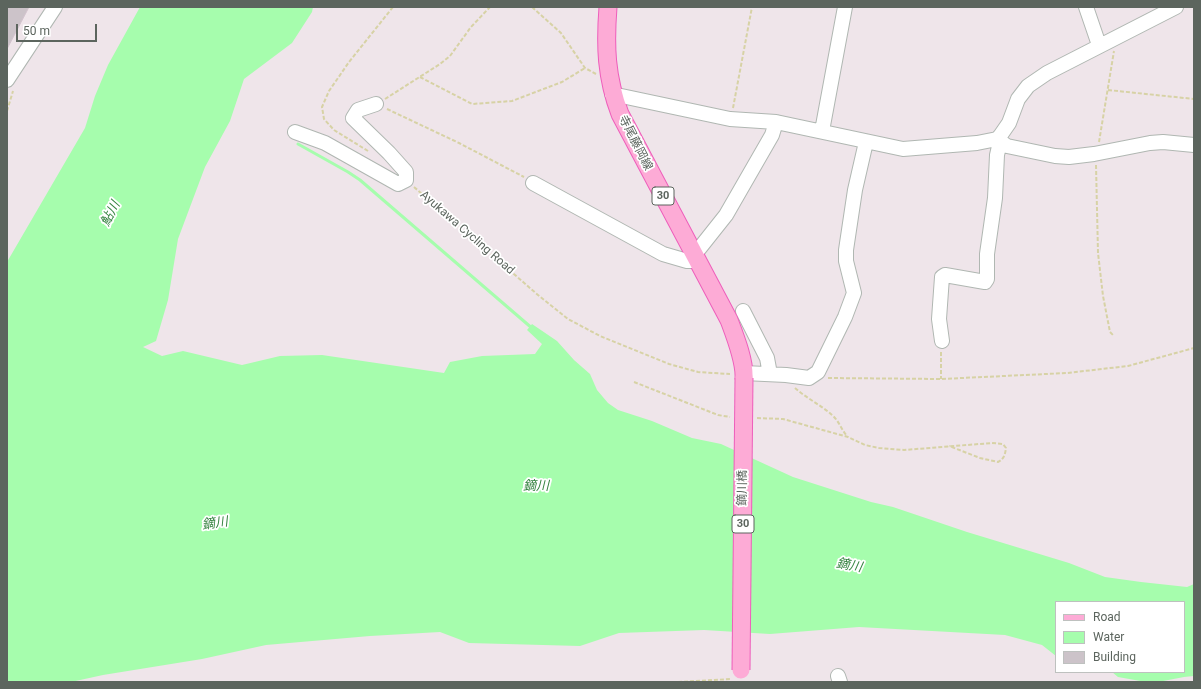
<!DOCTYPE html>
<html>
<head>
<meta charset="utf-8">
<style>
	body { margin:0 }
	#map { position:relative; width:1201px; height:689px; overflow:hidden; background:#efe5ea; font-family:Roboto,sans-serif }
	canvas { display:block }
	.frame { position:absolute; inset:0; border:8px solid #5c655e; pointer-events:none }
	.legend { position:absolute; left:1055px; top:601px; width:130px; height:72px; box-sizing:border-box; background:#fff; border:1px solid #bec1bf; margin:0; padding:5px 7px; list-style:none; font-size:12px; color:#5c655e }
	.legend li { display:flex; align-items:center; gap:8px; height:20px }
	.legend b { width:20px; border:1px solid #bec1bf }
	.scale { position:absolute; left:16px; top:24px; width:81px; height:18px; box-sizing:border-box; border:2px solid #5c655e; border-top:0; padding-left:5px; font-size:12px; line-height:14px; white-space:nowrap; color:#5c655e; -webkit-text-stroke:3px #fff; paint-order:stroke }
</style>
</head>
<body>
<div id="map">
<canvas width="1201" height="689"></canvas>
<div class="frame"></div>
<ul class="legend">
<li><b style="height:5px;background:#fdabd6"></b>Road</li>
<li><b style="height:11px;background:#a6fdad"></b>Water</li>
<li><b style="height:11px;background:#ccc3c9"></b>Building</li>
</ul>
<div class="scale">50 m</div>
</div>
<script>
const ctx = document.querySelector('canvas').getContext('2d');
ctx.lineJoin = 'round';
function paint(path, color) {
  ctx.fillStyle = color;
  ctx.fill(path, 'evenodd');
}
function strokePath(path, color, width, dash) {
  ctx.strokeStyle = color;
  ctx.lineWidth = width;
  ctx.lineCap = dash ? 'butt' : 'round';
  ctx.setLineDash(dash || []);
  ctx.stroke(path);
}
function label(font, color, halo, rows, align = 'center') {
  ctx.font = font + ' Roboto,"Noto Sans JP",sans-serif';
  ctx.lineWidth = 3.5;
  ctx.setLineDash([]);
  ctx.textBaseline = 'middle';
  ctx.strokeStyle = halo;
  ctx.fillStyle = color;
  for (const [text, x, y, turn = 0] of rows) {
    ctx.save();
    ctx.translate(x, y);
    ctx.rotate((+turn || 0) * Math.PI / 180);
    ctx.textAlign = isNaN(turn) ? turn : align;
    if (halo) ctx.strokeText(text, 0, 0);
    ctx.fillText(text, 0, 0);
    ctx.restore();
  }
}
paint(new Path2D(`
	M140,7H313L312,12L292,43L244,79L230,121L205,167L178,239L168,300L156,341L143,347L162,356L183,351L242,365L280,356L322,355L444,373L450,362L482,356L535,354L542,344L527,330L532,324L557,341L574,360L590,374L597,390L608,403L618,410L652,421L692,438L721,444L793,477L871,502L893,507L967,532L1069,563L1105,577L1141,582L1187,587L1194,584V676L1184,677L1158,682H1146L1118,677L1112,672H1184V602H1056V656L1042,645L1005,635L859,627L770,634L704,630L619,633L580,646L469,643L440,632L370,636L266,645L202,659L103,675L71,682H7V262L85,128L95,96L108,65Z`), '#a6fdad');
strokePath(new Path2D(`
	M298,144L348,172L360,180L533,329`), '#a6fdad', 3);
const building = new Path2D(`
	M7,7H29L7,49Z`);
paint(building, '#ccc3c9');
strokePath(building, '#d3c3ce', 1);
const minor = new Path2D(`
	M1086,7L1099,45
	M7,80L55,7
	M612,94L730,119L776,122L903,149L977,143L997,139L1000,136L1009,123L1018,99L1028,86L1047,73L1176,7
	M822,131L845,7
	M295,132L325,143L398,184L406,180V172L389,153L353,118L358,110L376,104
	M997,139L1007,146L1055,156L1069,157L1094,154L1150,143L1163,142L1194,145
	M533,183L663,254L687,261H698
	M693,253L699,249L726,215L772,135L776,122
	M743,311L767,358L770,374
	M942,341L939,319L942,277L945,275L985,282L987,279V254L995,198L997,155L1000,142
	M744,373L786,375L809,378L818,372L845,317L854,293L846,261V250L855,190L866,142
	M838,676L840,682`);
const major = new Path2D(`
	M608,7C605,46 606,77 620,114L729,320C735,336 745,361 744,378`);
strokePath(minor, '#b0b7b2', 16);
strokePath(major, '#ee5ebb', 19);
strokePath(new Path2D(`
	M532,7L561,33L585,68L596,74
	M420,77L472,104L512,101L562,82L585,68
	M1108,90L1194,99
	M385,99L440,64L450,56L471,27L490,7
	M733,108L752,7
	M387,109L459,143L524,177
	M7,111L13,91
	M1099,142L1114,51
	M368,151L334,130L324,119L322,107L329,91L349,62L393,7
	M1096,165L1098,253L1103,296L1110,332L1114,336
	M414,187L538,295L568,319L600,336L669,364L698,372L730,374
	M941,352V379
	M828,378L941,379L1067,373L1128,366L1194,348
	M634,382L718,415L730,417
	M795,388C806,398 821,405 832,415C839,421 841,429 847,436
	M757,418L783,419L848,437L865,445L879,448L904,450L992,443L1003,444L1006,448C1005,455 1004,459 998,462L980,458L949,446
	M678,682L731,679`), '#d7d2a5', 2, [4, 2]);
strokePath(minor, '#fff', 14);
strokePath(major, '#fdabd6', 17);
const majorBridge = new Path2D(`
	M741,670L744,378`);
strokePath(majorBridge, '#ee5ebb', 19, []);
strokePath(majorBridge, '#fdabd6', 17);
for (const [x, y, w] of [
	[663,196,22],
	[743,524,22]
]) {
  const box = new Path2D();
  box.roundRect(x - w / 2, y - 9, w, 18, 3);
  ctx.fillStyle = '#fff';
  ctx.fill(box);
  strokePath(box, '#5c655e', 1);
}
label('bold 11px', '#5c655e', null, [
	["30",663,196],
	["30",743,524]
]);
label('12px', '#5c655e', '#fff', [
	["寺尾藤岡線",635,143,63],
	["Ayukawa Cycling Road",467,233,41],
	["鏑川橋",743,488,-89]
]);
label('italic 13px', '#358340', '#fff', [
	["鮎川",111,214,-63],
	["鏑川",536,487],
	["鏑川",215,524,-8],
	["鏑川",849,566,10]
]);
</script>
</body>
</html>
